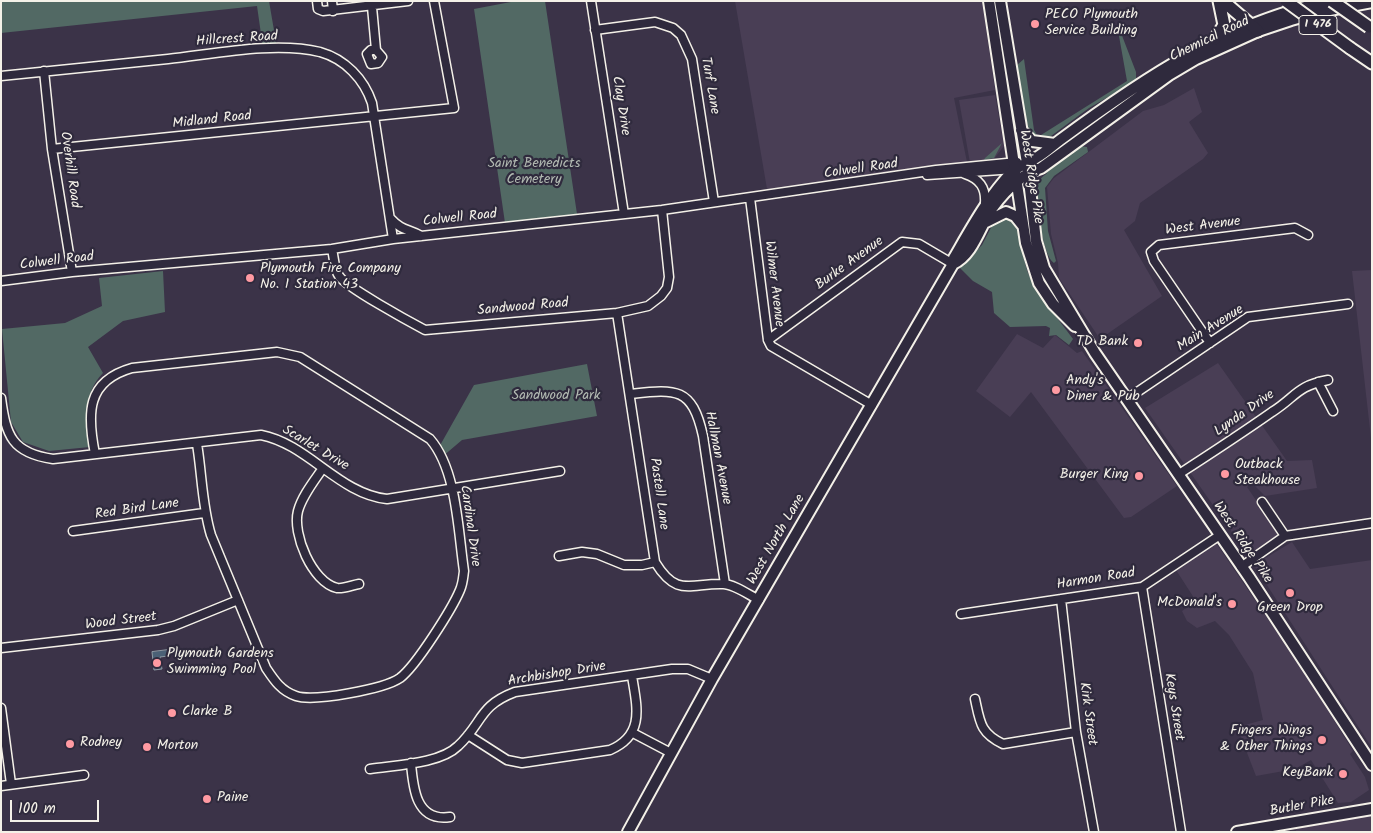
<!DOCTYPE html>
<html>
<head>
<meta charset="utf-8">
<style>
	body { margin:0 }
	#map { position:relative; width:1373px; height:833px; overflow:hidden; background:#3b3348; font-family:Kalam,sans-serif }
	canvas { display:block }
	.frame { position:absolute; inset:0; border:2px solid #f4f1e8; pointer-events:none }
	.scale { position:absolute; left:10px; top:800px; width:89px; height:22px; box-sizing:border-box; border:2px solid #f4f1e8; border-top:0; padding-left:6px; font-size:15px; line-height:18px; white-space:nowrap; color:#f4f1e8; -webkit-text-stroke:4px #2f2a3d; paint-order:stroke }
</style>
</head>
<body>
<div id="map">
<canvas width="1373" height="833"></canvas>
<div class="frame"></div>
<div class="scale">100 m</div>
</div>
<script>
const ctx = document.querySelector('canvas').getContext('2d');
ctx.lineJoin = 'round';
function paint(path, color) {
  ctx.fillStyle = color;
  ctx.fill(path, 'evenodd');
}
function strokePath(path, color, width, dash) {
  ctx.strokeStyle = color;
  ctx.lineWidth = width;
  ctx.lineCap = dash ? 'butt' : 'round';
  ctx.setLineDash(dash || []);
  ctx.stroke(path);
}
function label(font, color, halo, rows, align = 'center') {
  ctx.font = font + ' Kalam,sans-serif';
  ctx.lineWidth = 4.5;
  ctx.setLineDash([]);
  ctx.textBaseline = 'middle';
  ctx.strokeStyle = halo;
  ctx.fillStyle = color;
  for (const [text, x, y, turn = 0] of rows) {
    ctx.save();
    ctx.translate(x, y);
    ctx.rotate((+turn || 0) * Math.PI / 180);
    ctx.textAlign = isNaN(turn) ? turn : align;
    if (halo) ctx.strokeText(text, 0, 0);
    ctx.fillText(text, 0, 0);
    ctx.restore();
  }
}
paint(new Path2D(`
	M735,1H982L995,90L954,98L968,167L768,195Z
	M1194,88L1202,112L1189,122L1208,153L1203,159L1140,203L1135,221L1124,230L1162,296L1100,339L1059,278L1058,263L1051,234L1047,187L1054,178L1143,111L1164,105Z
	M995,95L1004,146L994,159L970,163L959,100Z
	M1372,270V447L1352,271Z
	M1017,334L1043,348L1055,335L1077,353L1082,351L1177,486L1131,517L1124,518L1031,392L1010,417L976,391Z
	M1218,363L1287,461L1312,460L1317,488L1265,496L1252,483L1247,487L1279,534L1248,555L1145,408Z
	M1292,542L1310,569L1372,560V748L1254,565Z
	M1216,543L1304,672L1353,751L1350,754L1365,777L1369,790L1351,802L1338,803L1311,760L1295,769L1256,776L1237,727L1263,720L1253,673L1229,635L1215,621L1197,628L1187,621L1182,611L1196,601L1176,570Z
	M1372,809V832H1297L1291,823Z`), '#493e55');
paint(new Path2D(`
	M1,1H269L277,48H263L257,6L1,33Z
	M516,1H545L577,214L505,223L474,9Z
	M1115,29L1121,33L1136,72V81L1089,108L1051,136L1040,140C1037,138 1033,137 1031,133C1026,127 1015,71 1017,65L1024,59L1034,130L1037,135H1041L1127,81L1119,36L1115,35Z
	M1002,143L994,158L984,160L985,158Z
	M1080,146L1087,147L1088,152L1054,176L1045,188L1048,231L1056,261L1054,263C1042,256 1035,198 1038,185C1039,178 1043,177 1047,173L1045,171Z
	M1000,217H1010C1023,234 1021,256 1029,275C1040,298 1058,318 1073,339L1069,345L1056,335L1049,336L1050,328L1046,326L1010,327L994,313L992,292L973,281L960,268L982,245L994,222Z
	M163,271L165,312L123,321L88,347L103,373C82,394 87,421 90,447L49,451L23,442L11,422L2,329L65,323L102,306L99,278Z
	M587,364L597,416L462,440L442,457L438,449L474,385Z`), '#526964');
const water = new Path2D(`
	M168,650V656L160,657L162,669L154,670L152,652Z`);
paint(water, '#4b6176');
strokePath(water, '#8f9ba4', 1);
const minor = new Path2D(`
	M317,1L318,9L323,11L408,1
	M332,1L333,11
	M591,1L624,214
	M372,7L376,50L382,57L378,63L371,64L367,54L371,50H376
	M595,30L655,22L673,28L681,35L692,59L714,202
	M44,71L52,149L72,272
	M1,76C57,70 113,65 168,59C214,54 275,41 320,52C345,59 364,79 372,103L393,239
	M52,149L454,108L434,1
	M965,174C980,179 986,188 985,203
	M927,175L1015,169
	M750,198L768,340L771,346L872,405
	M390,218C403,232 408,228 421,236
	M332,249C334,257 334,269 339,276C346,287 410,322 425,330L617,313L648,306L661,296L667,288L669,277L662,210
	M1,281L72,272L332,249L393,239L662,210L936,170L1017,162
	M617,313L655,562C677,598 690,583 723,584C734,584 749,595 759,600
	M768,340L902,242L919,244L953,264
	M1210,343L1154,261L1151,252L1159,245L1295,228L1308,235
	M1318,382L1333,411
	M630,394C675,389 692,386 703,436L725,584
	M1,398C6,436 12,453 53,459L261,435C308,444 339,494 387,499L560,471
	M1127,399L1248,317L1348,304
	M95,454C87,414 86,381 132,368L277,352L300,357L430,439C457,470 458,531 464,571C463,578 463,583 460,590C452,609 416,666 400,678C384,689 314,702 296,696C281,691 274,680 266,668L211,535C202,506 202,474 197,444
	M323,468C314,481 302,496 298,511C292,534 312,582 337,588C343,589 353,585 359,584
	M1179,474C1210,454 1242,433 1272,412C1296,397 1296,386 1328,380
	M1262,502L1285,536
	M73,531L204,513
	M559,556L582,552L597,554L624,565H642L655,562
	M1241,567L1285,536L1372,523
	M1142,587L1181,832
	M1061,599L1076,732L1094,832
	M961,614L1142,587L1220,535
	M1,648L158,630L174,626L238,600
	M975,699C980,722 980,733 1003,744L1076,732
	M1,708L11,784
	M633,733L671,753
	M468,735L507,760L522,763L610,750C645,735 637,707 632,676
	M411,763C413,788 416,822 450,817
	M370,769C395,765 440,764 458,746C483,723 478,706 515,692L672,669H688L712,679
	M1,786L84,775`);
const major = new Path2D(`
	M989,1L1026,243L1039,283L1053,304L1075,326
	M1000,1L1027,163L1036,241L1044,268L1095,353L1249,577L1372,765
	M1021,130L1032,141L1055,144
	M986,222L1006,212L1015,216L1023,226
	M953,264C974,254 980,225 993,207C1005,191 1021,174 1041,168L1169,75L1196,59L1258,31L1291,20L1319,12L1372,2
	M628,832L712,679L953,264L954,258C972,227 988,197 1013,171C1020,165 1029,163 1036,158C1045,153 1052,146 1060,140C1144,78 1227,22 1330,1
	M1237,832L1372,809`);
const highway = new Path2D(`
	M1223,1L1258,31
	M1215,39L1224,25L1219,1
	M1350,48L1372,63`);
strokePath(minor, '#f4f1e8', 11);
strokePath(major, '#f4f1e8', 14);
strokePath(highway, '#f4f1e8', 15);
strokePath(minor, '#2f2a3d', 8);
strokePath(major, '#2f2a3d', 10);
strokePath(highway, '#2f2a3d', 11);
const highwayBridge = new Path2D(`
	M1286,1L1350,48
	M1332,1L1369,27`);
strokePath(highwayBridge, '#f4f1e8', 15, []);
strokePath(highwayBridge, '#2f2a3d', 11);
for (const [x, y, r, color] of [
	[1035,24,5,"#ff9aa2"],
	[250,278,5,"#ff9aa2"],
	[1138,343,5,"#ff9aa2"],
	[1056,390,5,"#ff9aa2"],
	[1225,474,5,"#ff9aa2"],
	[1139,476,5,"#ff9aa2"],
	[1290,593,5,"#ff9aa2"],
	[1232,604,5,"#ff9aa2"],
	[157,663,5,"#ff9aa2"],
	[172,713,5,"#ff9aa2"],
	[1322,740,5,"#ff9aa2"],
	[70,744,5,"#ff9aa2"],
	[147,747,5,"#ff9aa2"],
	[1343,774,5,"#ff9aa2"],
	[207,799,5,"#ff9aa2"]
]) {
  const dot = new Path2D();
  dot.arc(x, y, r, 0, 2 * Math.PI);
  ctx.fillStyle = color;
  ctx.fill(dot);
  strokePath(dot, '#2f2a3d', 2);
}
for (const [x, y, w] of [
	[1318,25,38]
]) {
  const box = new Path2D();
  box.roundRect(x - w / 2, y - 9.5, w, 19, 4);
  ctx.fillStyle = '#2f2a3d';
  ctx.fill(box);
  strokePath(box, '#f4f1e8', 1);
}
label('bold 12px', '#f4f1e8', null, [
	["I 476",1318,25]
]);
label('14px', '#f4f1e8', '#2f2a3d', [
	["PECO Plymouth",1045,16],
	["Service Building",1045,32],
	["Plymouth Fire Company",260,270],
	["No. 1 Station 43",260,286],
	["TD Bank",1128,343,"right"],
	["Andy's",1066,382],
	["Diner & Pub",1066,398],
	["Outback",1235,466],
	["Steakhouse",1235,482],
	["Burger King",1129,476,"right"],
	["McDonald's",1222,604,"right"],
	["Green Drop",1290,609,"center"],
	["Plymouth Gardens",167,655],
	["Swimming Pool",167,671],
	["Clarke B",182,713],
	["Fingers Wings",1312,732,"right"],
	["& Other Things",1312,748,"right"],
	["Rodney",80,744],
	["Morton",157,747],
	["KeyBank",1333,774,"right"],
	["Paine",217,799]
], 'left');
label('14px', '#f4f1e8', '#2f2a3d', [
	["Hillcrest Road",237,40,-4],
	["Chemical Road",1210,40,-26],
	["Turf Lane",709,86,80],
	["Clay Drive",620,106,81],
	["Midland Road",212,121,-6],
	["Overhill Road",69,170,82],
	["Colwell Road",861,170,-8],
	["West Ridge Pike",1030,177,81],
	["Colwell Road",460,219,-6],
	["West Avenue",1203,227,-7],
	["Colwell Road",57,262,-7],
	["Burke Avenue",850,264,-36],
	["Wilmer Avenue",773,284,83],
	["Sandwood Road",523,308,-5],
	["Main Avenue",1211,329,-32],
	["Lynda Drive",1245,414,-35],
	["Scarlet Drive",315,449,31],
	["Hallman Avenue",717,458,79],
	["Pastell Lane",658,494,82],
	["Red Bird Lane",137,510,-8],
	["Cardinal Drive",469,526,82],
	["West North Lane",777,540,-60],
	["West Ridge Pike",1242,543,56],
	["Harmon Road",1096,580,-9],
	["Wood Street",121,622,-7],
	["Archbishop Drive",557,675,-9],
	["Keys Street",1173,707,81],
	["Kirk Street",1087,714,82],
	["Butler Pike",1302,807,-10]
]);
label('14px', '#b3bbb3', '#2f2a3d', [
	["Saint Benedicts",534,165],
	["Cemetery",534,181],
	["Sandwood Park",556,397]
]);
</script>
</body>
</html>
